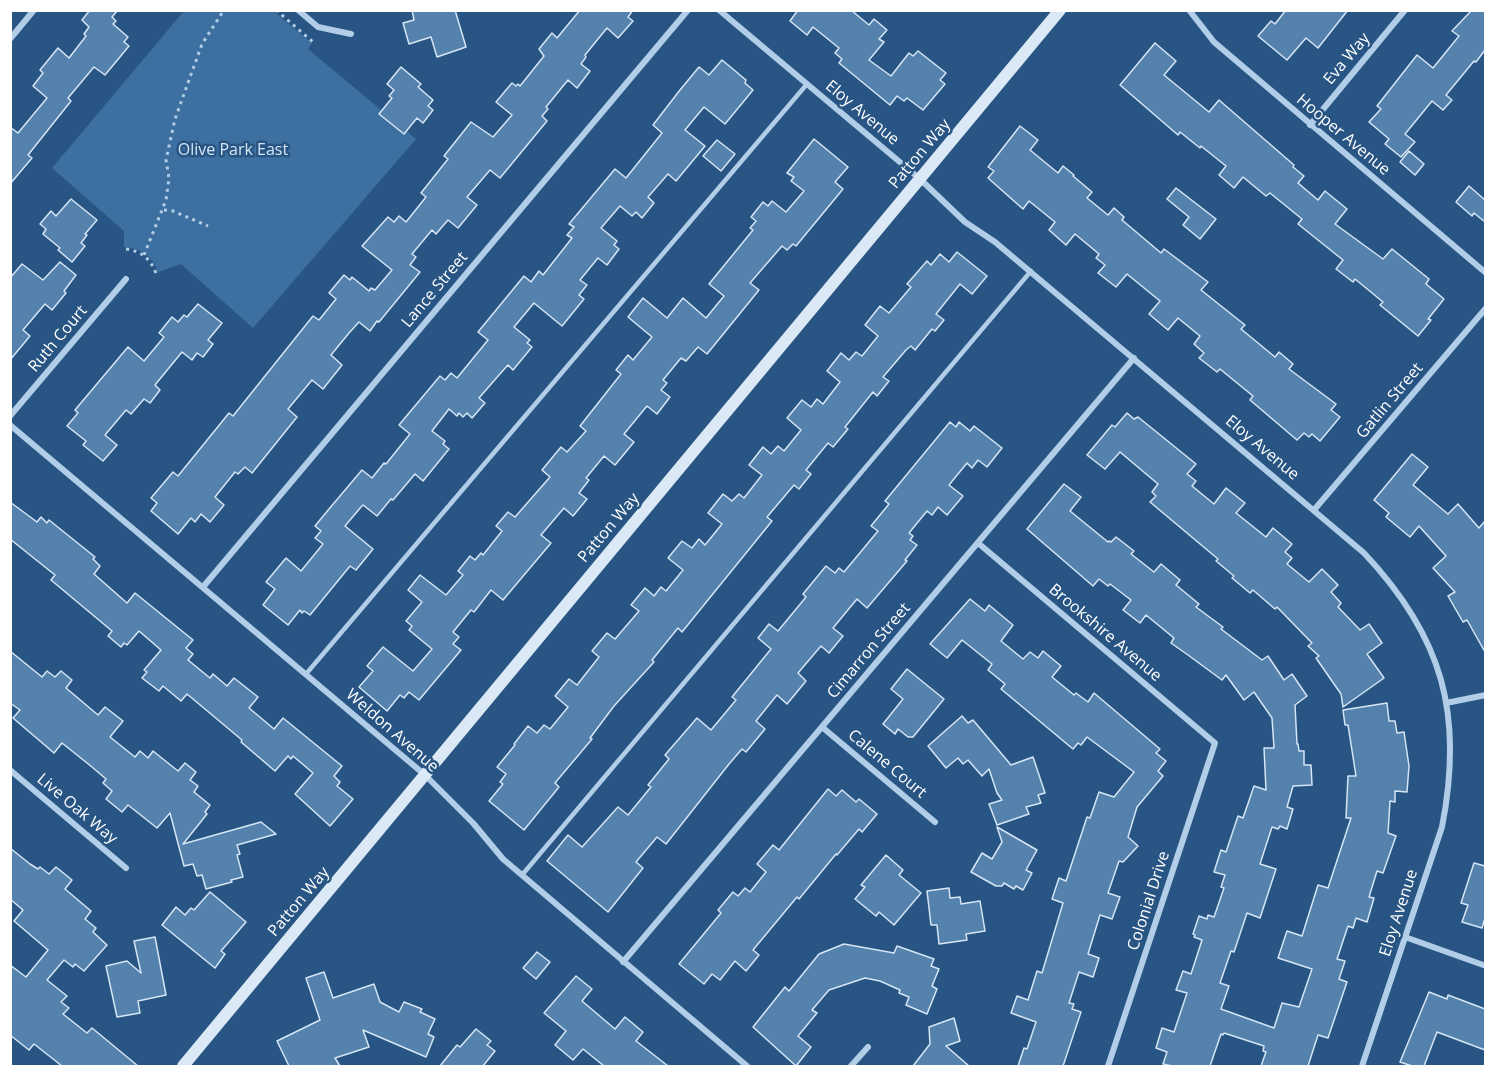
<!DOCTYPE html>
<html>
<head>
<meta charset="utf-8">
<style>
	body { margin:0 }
	#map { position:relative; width:1496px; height:1077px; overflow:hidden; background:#285583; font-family:"Open Sans",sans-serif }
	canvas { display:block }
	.frame { position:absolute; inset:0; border:12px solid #fff; pointer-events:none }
</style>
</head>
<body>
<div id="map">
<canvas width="1496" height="1077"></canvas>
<div class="frame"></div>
</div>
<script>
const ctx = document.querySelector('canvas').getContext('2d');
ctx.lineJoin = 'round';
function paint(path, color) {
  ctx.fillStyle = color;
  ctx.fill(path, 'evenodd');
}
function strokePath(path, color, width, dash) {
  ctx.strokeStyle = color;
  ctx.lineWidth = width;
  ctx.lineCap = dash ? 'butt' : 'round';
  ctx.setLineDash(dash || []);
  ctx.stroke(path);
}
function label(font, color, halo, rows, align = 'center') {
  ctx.font = font + ' "Open Sans",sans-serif';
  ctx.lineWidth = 5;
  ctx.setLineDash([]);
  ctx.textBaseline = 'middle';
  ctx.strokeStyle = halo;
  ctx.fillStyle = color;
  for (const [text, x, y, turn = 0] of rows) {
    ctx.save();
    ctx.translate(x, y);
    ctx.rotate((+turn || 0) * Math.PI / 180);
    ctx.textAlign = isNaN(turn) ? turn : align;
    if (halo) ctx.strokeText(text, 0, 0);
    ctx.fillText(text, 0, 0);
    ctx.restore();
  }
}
paint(new Path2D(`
	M184,11H273L312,43L308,49L416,139L253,328L181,264L158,272C152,256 141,248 124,247V231L52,168Z`), '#3d70a0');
const building = new Path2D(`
	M90,10H118L112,17L116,21L113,24L128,37L124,42L129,46L105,75L94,67L68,98L71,101L28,155L32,158L10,184V127L18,133L47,98L33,86L43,73L40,70L58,48L69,58L86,36L84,34L89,27L82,20Z
	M412,10H455L466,47L437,57L431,37L409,44L403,23L414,20Z
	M580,10H633L628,17L633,21L618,38L607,28L585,55L586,57L581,64L590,71L577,88L568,80L546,107L548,109L542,116L547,121L500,178L490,170L467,197L477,205L458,228L448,220L436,234L432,230L412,254L416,257L410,265L420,272L379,322L377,321L370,331L359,322L349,333L331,355L342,365L323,389L312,380L288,409L297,417L252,473L245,467L238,474L235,472L215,497L224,505L210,522L201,514L195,522L191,518L178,534L151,511L157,503L151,498L173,472L178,476L229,413L233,416L313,316L319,320L336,299L329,293L344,275L350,280L352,277L369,291L371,288L375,290L392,270L362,246L388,217L394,222L399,216L406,222L426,197L421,193L448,159L444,156L471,122L493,137L512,115L496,102L512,83L516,86L518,84L520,86L544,56L539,49L552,33L557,38Z
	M798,10H851L869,25L874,19L887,30L879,39L884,42L869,60L891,76L909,53L913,56L918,51L946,73L940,80L945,84L923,110L907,98L904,101L897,96L890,105L839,63L842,59L835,53L839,48L813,27L807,35L790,21Z
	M1286,10H1348L1318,48L1306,38L1287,60L1258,36L1271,21L1275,24Z
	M1472,10H1485V50L1476,62L1474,61L1446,95L1452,100L1443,110L1432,101L1405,134L1415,142L1401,157L1385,144L1389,139L1369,122L1381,109L1377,106L1417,55L1433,68L1459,36L1452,31Z
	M1155,43L1176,61L1164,75L1209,112L1219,100L1294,165L1293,167L1304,176L1298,183L1318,200L1325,191L1347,209L1335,224L1383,259L1392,249L1429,279L1426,284L1444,299L1428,319L1431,320L1418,336L1380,305L1383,302L1355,279L1353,282L1336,269L1343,260L1298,224L1302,219L1270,193L1266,196L1243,177L1234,188L1219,175L1226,166L1201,146L1200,148L1180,132L1178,135L1120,85Z
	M722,60L746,80L745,83L753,90L725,124L704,107L685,130L705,146L676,181L668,174L648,197L654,203L642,218L636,212L632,216L620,206L601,228L617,241L614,245L619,249L607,265L598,258L580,280L587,285L579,295L584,299L562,326L534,303L514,327L530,340L527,343L532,347L513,370L508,365L499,375L479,398L485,403L472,418L467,413L463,417L459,413L457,416L449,409L432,431L445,441L443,444L449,449L423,481L415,474L393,500L391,499L377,516L363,505L361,507L345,526L373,549L356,570L350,566L310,615L304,611L302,613L300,610L288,625L263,605L275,589L266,582L286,558L301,571L323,544L315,538L321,531L315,526L329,509L362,470L372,478L384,463L386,464L410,434L399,425L440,376L445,380L451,373L457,378L488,340L478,332L524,276L531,282L539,271L543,275L572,238L567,235L574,227L569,224L615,169L626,178L662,133L653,125L680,90L699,67L709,75Z
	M401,67L421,84L418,87L433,100L428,106L433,110L423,123L417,118L404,134L379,114L392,98L389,96L394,90L387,84Z
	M1020,126L1038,140L1030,150L1058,173L1063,166L1074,175L1073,176L1092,192L1087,198L1108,215L1114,208L1124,217L1122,220L1161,253L1164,249L1208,282L1201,290L1245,325L1241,329L1275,357L1279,352L1293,364L1289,369L1336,404L1331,410L1340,417L1320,441L1312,434L1309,437L1304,433L1297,440L1250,400L1253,396L1220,369L1217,372L1199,358L1204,353L1194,344L1200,336L1178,318L1168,330L1149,314L1160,301L1127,274L1116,287L1098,273L1105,265L1096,258L1099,254L1075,234L1066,245L1049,230L1055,222L1029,201L1023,209L988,178L994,171L988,167Z
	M814,139L848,167L835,182L843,189L796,246L793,244L787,250L782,246L750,283L759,290L707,354L698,347L686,361L681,358L663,380L667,383L661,390L670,397L657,414L647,406L624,434L634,442L615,465L604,456L586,478L589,480L579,493L587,499L573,516L564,508L541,535L551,543L503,600L491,590L474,612L471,610L453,632L459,637L453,644L461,650L419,700L409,692L404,698L400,695L387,711L359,687L373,671L367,666L383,647L413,671L432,649L409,630L412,626L406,621L422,602L408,590L420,575L446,595L463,575L458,571L470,556L475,560L481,553L483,555L502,531L496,526L508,512L515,517L550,477L542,470L561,447L567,452L586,431L580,426L621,374L616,370L628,355L633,360L652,337L628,317L643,298L667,318L683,298L706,318L724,296L709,284L753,230L750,228L756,221L751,217L763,202L768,206L772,201L786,212L804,191L791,181L794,177L787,173Z
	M717,140L735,154L721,171L703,156Z
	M1409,151L1424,164L1415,175L1400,162Z
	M1469,186L1485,200V222L1474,213L1472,216L1456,202Z
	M1176,188L1216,219L1200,239L1183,225L1189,217L1167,199Z
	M71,199L97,220L85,234L87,235L81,243L85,246L72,262L58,250L60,248L43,234L46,229L40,224L51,211L56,216Z
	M957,252L987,276L972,294L960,284L936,314L944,320L935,331L932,329L915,350L911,346L906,350L883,377L889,381L877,396L873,392L845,427L848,429L833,447L828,443L806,470L811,474L799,489L794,485L767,517L772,521L682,632L678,628L652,660L654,662L614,706L590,738L592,739L555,783L559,787L524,830L489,801L503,784L500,782L506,774L497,767L515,745L514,744L528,726L537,733L544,725L550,729L568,707L555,696L569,679L577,685L599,657L592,651L607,633L615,639L639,611L631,605L645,588L654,596L661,587L666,591L683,570L668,558L682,541L692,548L699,539L705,545L722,524L708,513L723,494L732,501L739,494L744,498L762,475L749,465L763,447L771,454L778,446L784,451L801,430L787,418L802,400L811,407L817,399L823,404L840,382L827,371L841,353L849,360L856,352L862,356L878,336L865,325L880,306L889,313L911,287L907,284L927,261L931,265L940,254L949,262Z
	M60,262L76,275L64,291L66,293L52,310L45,304L23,330L30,336L10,360V278L22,264L43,280Z
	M198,304L222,323L208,340L213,344L203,357L197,353L192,360L182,352L155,385L160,390L150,403L144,399L131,414L126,410L105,435L117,445L103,461L83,445L86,441L67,426L78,413L75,410L128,347L144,361L164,337L159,333L172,317L178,322L184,315L187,317Z
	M1127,413L1134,419L1138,417L1196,464L1187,474L1196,481L1192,486L1214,504L1226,488L1245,503L1236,513L1266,537L1273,528L1292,544L1285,552L1292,558L1287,564L1309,582L1322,569L1338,585L1331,592L1341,603L1338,607L1360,630L1369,624L1382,643L1367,654L1384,678L1343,707L1341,694L1316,658L1319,656L1308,646L1312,643L1277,607L1275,609L1253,590L1250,593L1232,578L1234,576L1216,561L1218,559L1150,502L1156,496L1152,492L1158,484L1120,452L1105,469L1087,455L1112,425L1115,427Z
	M950,422L956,427L959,422L970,431L974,426L1002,448L987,467L978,460L972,468L967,463L949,485L963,496L947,515L938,507L932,515L927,511L909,533L913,536L910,540L917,545L905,560L907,561L867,608L857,599L833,628L843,636L829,653L821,646L798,673L806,681L787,704L777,695L756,721L765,729L746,752L742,749L729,764L666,844L657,837L636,862L643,868L608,912L547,861L568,835L582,847L618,807L628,815L651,787L648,785L669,759L665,755L697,718L711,730L736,700L732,697L771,649L758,638L769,624L778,631L806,597L803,594L826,566L835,573L839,568L844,572L878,531L871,526L889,504L885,501Z
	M1412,454L1428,467L1413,485L1448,514L1458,504L1479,528L1485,521V652L1467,620L1463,622L1448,596L1455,592L1433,568L1446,556L1419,526L1410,537L1386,517L1389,513L1374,500Z
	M1064,484L1081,497L1070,511L1108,542L1109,541L1111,542L1116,537L1134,551L1131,554L1154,572L1161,564L1180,580L1176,585L1199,604L1196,607L1223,627L1221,629L1262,660L1268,656L1284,680L1292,674L1307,696L1295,705L1297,744H1298L1299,751H1304V765H1311L1312,785L1293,786L1287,807L1293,809L1287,829L1280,826L1278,829L1272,827L1260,864L1276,869L1260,918L1247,913L1234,952L1231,951L1220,983L1229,986L1221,1009L1274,1028L1282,1003L1299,1007L1312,969L1278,958L1287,931L1302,936L1318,885L1328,888L1351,818H1346L1348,776H1356L1348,725H1345L1343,710L1387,703L1389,721H1395L1397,733L1404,732L1409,766L1407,792L1395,791V802L1390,801L1388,833L1396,836L1383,873L1377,871L1369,897L1374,898L1367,922L1356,918L1353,928L1348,926L1337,959L1345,961L1339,979L1347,982L1328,1038L1318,1035L1308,1066H1261L1266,1052L1263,1051L1264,1046L1224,1033L1223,1035L1221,1034L1210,1066H1172L1163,1064L1167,1052L1156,1048L1162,1028L1174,1032L1187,993L1176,990L1183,971L1191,974L1202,940L1194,937L1195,935L1193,934L1199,916L1207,919L1208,915L1214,917L1224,888L1221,887L1225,875L1214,872L1221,850L1226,852L1238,816L1243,818L1254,786L1266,790L1264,748H1274L1272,718L1254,692L1244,700L1226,675L1222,680L1188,655L1171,643L1174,638L1146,615L1140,623L1123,610L1131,600L1110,584L1108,586L1099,579L1093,586L1027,529Z
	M10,502L37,522L41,517L47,523L49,520L95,557L93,559L100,566L94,574L127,603L135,593L193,640L186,648L193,654L188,660L210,678L213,674L227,686L234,678L258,697L249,708L274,729L283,718L342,766L334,776L340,782L337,786L353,799L330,826L295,794L313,773L293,756L291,759L288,756L275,771L241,742L242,740L187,694L181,701L163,686L159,691L142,678L147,672L144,670L161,650L139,631L127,645L124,643L121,647L108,636L112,631L51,580L55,575L10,539Z
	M970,599L985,611L989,605L1013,625L1001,641L1023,659L1030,652L1038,658L1043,651L1061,666L1052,677L1074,695L1076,693L1088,702L1094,693L1160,749L1156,753L1166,761L1158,771L1163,776L1137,807L1128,837L1138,846L1123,862L1119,861L1108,893L1120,897L1112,919L1100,915L1088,954L1099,958L1093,977L1079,972L1069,1003L1074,1004L1072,1009L1081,1012L1063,1066H1018L1024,1048L1027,1049L1036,1022L1011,1013L1017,996L1028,1000L1037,971L1042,973L1063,903L1052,899L1059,878L1066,881L1087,817L1090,818L1099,792L1114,797L1134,772L1087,737L1081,745L1078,743L1073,749L1001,689L1005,684L988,670L992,664L962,640L947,658L930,644Z
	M10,651L42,677L47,671L55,677L61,671L72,680L66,688L98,715L105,707L123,721L110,737L135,757L140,751L148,758L153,751L178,771L185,763L196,772L190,780L198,786L194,792L210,805L205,812L207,814L183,844L261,822L276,834L237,845L240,854L237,855L243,877L231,880L232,882L206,889L202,875L197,876L193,864L184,866L170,813L157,828L128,805L122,812L106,799L112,791L103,783L106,779L92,767L62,743L54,753L13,718L20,710L10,703Z
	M907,669L944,699L913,737H908L898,729L895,734L883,724L903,699L891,689Z
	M962,716L968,723L973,720L1011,765L1033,757L1045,793L1038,795L1041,803L1026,807L1029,814L997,825L989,804L1002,800L997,793L989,769L982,776L968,760L963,764L958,758L946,768L928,746Z
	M828,789L836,796L842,790L856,802L859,799L877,814L862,832L859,829L837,855L836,854L799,899L797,897L753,950L759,955L746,971L735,961L720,980L712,974L704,984L679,964L721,913L718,910L733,892L738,896L745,888L750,892L766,872L757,864L773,845L779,850Z
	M997,827L1037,850L1026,870L1032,873L1023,890L1016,886L1014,889L1004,883L1002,886H996L971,872L982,853L992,859L1002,842Z
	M10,848L30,864L38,869L40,867L49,874L56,867L72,880L65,889L91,911L85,919L96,928L93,932L107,945L84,971L75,964L73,967L64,960L47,980L67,996L61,1002L69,1008L63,1014L87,1033L92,1028L138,1066H62L34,1044L29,1050L10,1035V965L26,977L48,950L14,921L23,910L10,899Z
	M886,855L903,870L899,875L921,893L894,925L879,912L876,916L855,899L865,887L861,885Z
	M1474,863L1485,866V918L1482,928L1462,922L1468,905L1461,903Z
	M949,888L950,898L960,897L961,904L980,901L985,931L966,934L967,940L939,944L937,925H931L927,891Z
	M210,892L246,922L221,951L225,954L215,968L162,925L176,907L185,915L191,908L194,910Z
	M155,937L166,995L138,1001L140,1013L117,1017L106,966L127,961L141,973L134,941Z
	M844,944L894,953L897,946L934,959L931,966L939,969L932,986L937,989L927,1014L906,1005L909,997L899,993L900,990L880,981L865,978L829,990L812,1010L817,1013L798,1036L811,1047L796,1066L753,1027L785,987L789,991L819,954Z
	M537,952L550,962L536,979L523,968Z
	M324,972L333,998L374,984L380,1002L399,1012L404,1002L422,1009L420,1012L435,1019L428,1034L434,1037L426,1057L363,1030L369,1047L335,1058L340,1066H289L277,1041L320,1020L306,978Z
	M576,976L592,989L582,1001L615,1029L625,1017L643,1032L636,1041L668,1066H604L583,1049L573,1060L555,1045L566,1031L544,1013Z
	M1429,992L1447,999L1448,995L1485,1009V1050L1437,1032L1424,1066H1412L1400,1062Z
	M954,1018L960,1041L946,1046L969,1066H913L930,1044L929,1027Z
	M476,1029L491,1041L487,1045L495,1051L483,1066H440L457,1045L460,1047Z`);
paint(building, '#5581ad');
strokePath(building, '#d5e6f6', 1.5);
strokePath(new Path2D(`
	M276,10L313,42
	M164,210L173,211L208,226
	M126,249C142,251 150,259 156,273
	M144,255L166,200L169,178L166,160L175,119L202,44L224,10`), '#b2cde7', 3, [3, 4.5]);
strokePath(new Path2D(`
	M306,674L807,84
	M522,875L1031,271`), '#b2cde7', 4.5);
strokePath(new Path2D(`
	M298,10L318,27L351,34
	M719,10L920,179L965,222L995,242L1364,553C1443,637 1464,715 1442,827L1362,1066
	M1189,10L1214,42L1486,273
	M10,39L34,10
	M1310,125L1405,10
	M10,416L126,279
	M10,425L425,775L473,823L503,859L747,1066
	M1314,510L1486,308
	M978,543L1215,743L1108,1066
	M203,587L688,10
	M1446,703L1486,695
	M822,727L935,822
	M10,770L126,868
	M1405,937L1486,966
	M623,962L1134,358
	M851,1066L868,1047`), '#b2cde7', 6);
strokePath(new Path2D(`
	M183,1066L1060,10`), '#dbe9f6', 12);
label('16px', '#fff', '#285583', [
	["Eva Way",1347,59,-50],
	["Eloy Avenue",862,113,40],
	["Hooper Avenue",1343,135,40],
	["Patton Way",920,154,-50],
	["Lance Street",435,290,-50],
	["Ruth Court",58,339,-50],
	["Gatlin Street",1390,401,-50],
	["Eloy Avenue",1262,448,40],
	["Patton Way",609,528,-50],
	["Brookshire Avenue",1105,633,40],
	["Cimarron Street",869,651,-50],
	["Weldon Avenue",392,731,41],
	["Calene Court",887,764,40],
	["Live Oak Way",77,809,40],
	["Colonial Drive",1149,901,-72],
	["Patton Way",299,902,-50],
	["Eloy Avenue",1399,913,-72]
]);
label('16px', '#d5e6f6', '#285583', [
	["Olive Park East",233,150]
]);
</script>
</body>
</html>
